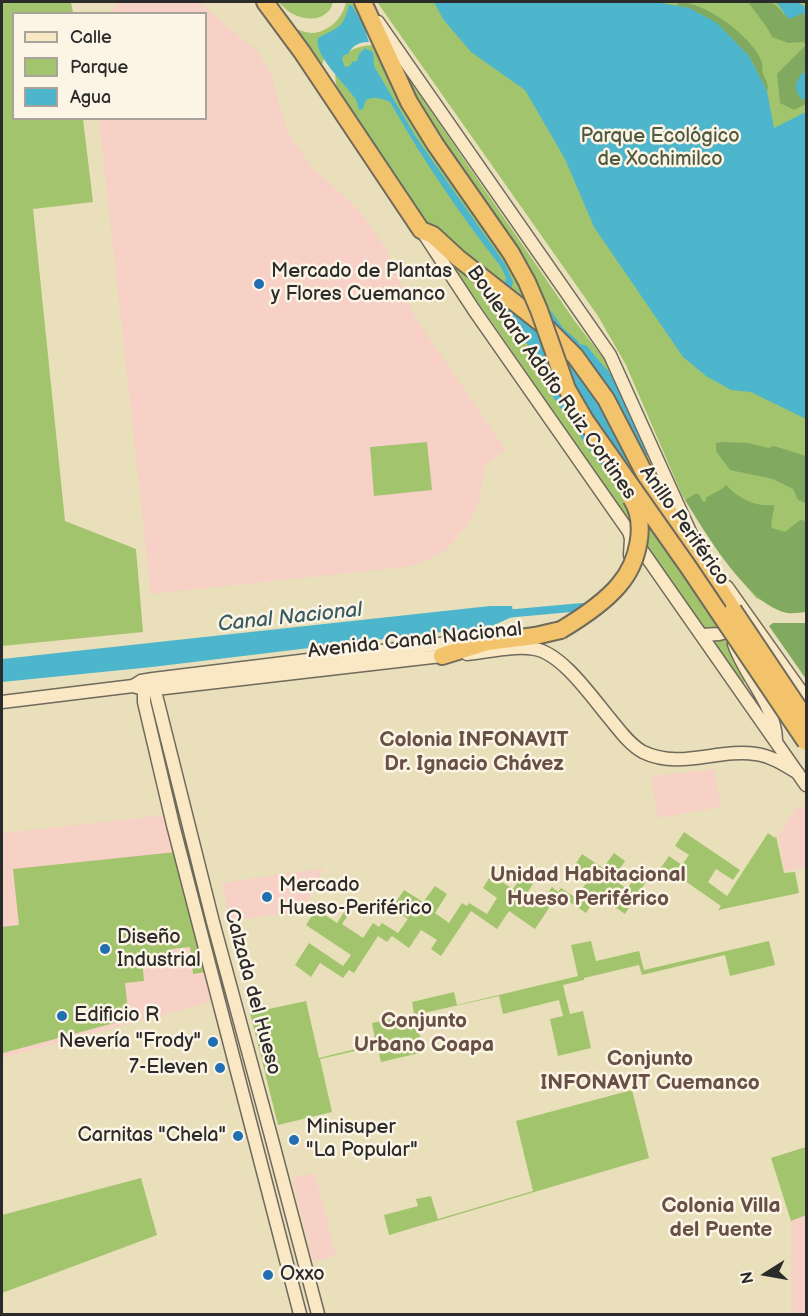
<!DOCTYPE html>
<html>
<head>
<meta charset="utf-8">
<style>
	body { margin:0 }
	#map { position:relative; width:808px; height:1316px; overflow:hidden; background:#e9dfba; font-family:"Balsamiq Sans",sans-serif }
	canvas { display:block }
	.frame { position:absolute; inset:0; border:3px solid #2b2b2b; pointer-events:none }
	.legend { position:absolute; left:12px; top:12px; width:195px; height:108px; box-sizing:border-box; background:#fcf5e5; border:2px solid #a8a49b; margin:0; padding:8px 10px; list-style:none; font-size:18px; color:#2b2b2b }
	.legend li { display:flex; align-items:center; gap:12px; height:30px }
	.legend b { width:30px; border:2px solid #a8a49b }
	.north { position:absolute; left:736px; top:1244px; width:60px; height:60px; -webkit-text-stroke:4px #fcf5e5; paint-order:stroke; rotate:259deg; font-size:16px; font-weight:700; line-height:24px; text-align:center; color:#2b2b2b }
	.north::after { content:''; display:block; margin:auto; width:21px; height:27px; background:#2b2b2b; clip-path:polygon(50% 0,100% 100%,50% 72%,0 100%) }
</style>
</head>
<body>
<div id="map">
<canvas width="808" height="1316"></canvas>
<div class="frame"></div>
<ul class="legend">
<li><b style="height:8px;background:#fae7c3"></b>Calle</li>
<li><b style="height:16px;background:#a2c46d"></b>Parque</li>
<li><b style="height:16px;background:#4eb6cc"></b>Agua</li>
</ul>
<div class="north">N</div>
</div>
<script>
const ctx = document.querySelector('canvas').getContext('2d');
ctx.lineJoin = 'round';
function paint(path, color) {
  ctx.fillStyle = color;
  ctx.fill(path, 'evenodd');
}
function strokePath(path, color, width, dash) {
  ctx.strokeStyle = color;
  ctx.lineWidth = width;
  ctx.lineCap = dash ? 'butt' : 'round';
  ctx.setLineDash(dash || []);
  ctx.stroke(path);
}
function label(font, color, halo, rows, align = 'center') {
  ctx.font = font + ' "Balsamiq Sans",sans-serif';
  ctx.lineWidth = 5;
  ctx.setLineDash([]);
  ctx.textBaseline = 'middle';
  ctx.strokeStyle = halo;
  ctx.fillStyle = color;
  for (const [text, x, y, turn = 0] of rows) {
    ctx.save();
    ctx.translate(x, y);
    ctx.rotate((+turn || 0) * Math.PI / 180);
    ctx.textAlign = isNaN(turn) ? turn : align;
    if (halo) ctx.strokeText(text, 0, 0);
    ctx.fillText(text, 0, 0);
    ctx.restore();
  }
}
paint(new Path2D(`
	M118,2H199L258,52L271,74L288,133L312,167L360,211L387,250L415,317L506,450L485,465L480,498L468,525L446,550L430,559L412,566L387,569L151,594L99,119L206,118V14L111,13Z
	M714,769L721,807L658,818L651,776Z
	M806,806V867L785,871L778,836L796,808Z
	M167,815L214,1001L2,1058V833Z
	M324,868L303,911L231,921L228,914L222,883Z
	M315,1173L336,1256L313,1262L292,1178Z
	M806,1215V1314H791V1221Z`), '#f7d1c6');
paint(new Path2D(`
	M2,2H71L73,13L14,14V118L83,119L93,202L33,209L65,521L136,549L143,632L2,646Z
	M278,2H333C329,20 308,22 293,14C288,12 283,6 278,2Z
	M346,2H363L376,33C369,33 359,32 352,34C336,39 323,54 321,70L292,28C298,29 306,33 312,33C329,32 343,18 346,2Z
	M377,2H806V612L788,613L756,598L720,554L682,495L626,365L598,316Z
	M372,45L400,66L574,320L604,359L677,522L768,663L742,684L482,308L443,256L338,91C329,63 344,47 372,45Z
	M427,442L432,490L374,496L370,447Z
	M684,832L740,870L733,880L716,869L708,882L727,896L768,833L775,838L776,836L784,873L795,872L799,893L718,910L721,906L668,869L659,884L649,877L625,914L598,895L586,913L564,898L562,900L557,896L535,929L509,911L497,929L471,911L441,956L431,949L437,940L421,930L409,948L392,936L387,942L378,936L354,973L349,970L343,978L320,963L311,977L295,965L309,943L343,966L351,955L306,925L316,909L337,923L348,906L352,909L342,924L363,938L373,923L379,927L382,923L398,933L408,919L392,908L404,890L423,902L435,886L447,894L435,913L449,923L462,903L467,906L469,903L487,914L497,898L483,888L491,875L513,889L526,870L537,877L525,897L539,906L552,887L558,892L561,888L576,898L587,882L571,871L582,854L603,868L614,853L625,861L613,879L627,889L643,866L656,875L669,856L682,865L689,855L675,846Z
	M176,852L206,972L193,974L190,947L171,949V955L142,958L144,981L125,983L129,1019L3,1053L2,1040V927L19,925L13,869Z
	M591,941L596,961L639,951L644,970L769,941L775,965L730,976L725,955L642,975L639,965L584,978V980L563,985L570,1014L583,1011L591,1048L558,1056L550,1019L563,1016L559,1000L503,1014L499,996L415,1015L424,1052L381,1062L377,1046L320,1059L332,1112L278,1125L250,1013L306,1001L319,1058L376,1044L372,1023L414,1014L412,1002L454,992L457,1005L578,976L571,945Z
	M632,1090L649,1158L389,1235L384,1215L418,1206L416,1199L431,1196L438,1219L533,1191L516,1121Z
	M806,1147V1215L791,1221L771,1158Z
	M141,1178L157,1235L2,1293V1215Z`), '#a2c46d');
paint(new Path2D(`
	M679,2C705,2 751,36 761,60C763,64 762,69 763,74C765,78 767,82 768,87L767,91L749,56L677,6Z
	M748,2C767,1 775,0 784,15L802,12L806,17V70L804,72L803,100L806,99V104L794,110L780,103L777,74L806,45L803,42L788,43L772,37C771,31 753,9 748,2Z
	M722,442L748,443L769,448L774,446L806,456V503L798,500L793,489L773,479L730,470L716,451V443Z
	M726,485C739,499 756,507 774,505C774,514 770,520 772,528L785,532L800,520L806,521V612C801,612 793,614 788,613C748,606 705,532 685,500L695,494H699L703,502L706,501V498C712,493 718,493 726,485Z
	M773,623H806V679L769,626Z`), '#81aa60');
paint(new Path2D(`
	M434,2H656L689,8L717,23L749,56L767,91L774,128L806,112V419L751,392L731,390L706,376L683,357L594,227L565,159L525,90L471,52L443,19Z
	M775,2H798L806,8V17L802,13L790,19C782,14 782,6 775,2Z
	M349,5L352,6L363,24L369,42C359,42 353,45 348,54L344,55L342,59L345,67L350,66L352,62L357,61L359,54L365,48L373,52L374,66L416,137L505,264L513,282L511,290L504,286L506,278L501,267C460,215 423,160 390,102C383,99 374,96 366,100L363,109L359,110C358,106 357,100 354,97C345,84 313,54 318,38C338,27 343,29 349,5Z
	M806,70V99L803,100C792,89 795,80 806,70Z
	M496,297L531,326H534L546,311H551L563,328L577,340L580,344L587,346C596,358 605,367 614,378C626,391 641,437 648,455L604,467L598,462L553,397L541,377L546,371C544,356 532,349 523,340C513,330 504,315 495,304L494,300Z
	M490,606H512L514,616L492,626L152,667L2,682V659Z`), '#4eb6cc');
strokePath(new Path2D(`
	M505,614L582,607`), '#4eb6cc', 8);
const secondary = new Path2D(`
	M378,22L610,355L692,536
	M422,231L474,310L806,785
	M629,531L631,539L630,555
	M727,587L806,698
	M701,635L719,634L735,630
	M734,644C745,677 775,704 776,740
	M467,654C488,652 514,645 535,649C563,654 593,699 611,720C620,731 630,745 643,752C680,770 719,748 756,754C771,756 785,765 798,773
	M153,683L213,922L271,1136L318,1314
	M144,685V702L173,825L300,1314
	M133,686L147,690L450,655
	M2,702L133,686L141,681L153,679L455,642L486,634`);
const highway = new Path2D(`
	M265,2L302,52L421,230L433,235L458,258L547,328L575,356L606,399L649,482L733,610
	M363,2L409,102L435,144L511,253
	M442,656L487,642L535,636L561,630`);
strokePath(secondary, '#6e6a5d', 15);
strokePath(highway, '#6e6a5d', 20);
strokePath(secondary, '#fae7c3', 12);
strokePath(highway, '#f2c36a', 16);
const highwayBridge = new Path2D(`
	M511,253L527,282L539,310L567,389L585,420L689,568L806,742
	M733,610L806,719
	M561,630C581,618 604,603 619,585C638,563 648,523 631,498`);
strokePath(highwayBridge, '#6e6a5d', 20, []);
strokePath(highwayBridge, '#f2c36a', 16);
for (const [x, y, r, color] of [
	[259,284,6,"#1f6fb2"],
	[267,897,6,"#1f6fb2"],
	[105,949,6,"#1f6fb2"],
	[62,1016,6,"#1f6fb2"],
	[213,1042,6,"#1f6fb2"],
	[220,1068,6,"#1f6fb2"],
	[238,1136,6,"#1f6fb2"],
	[294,1140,6,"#1f6fb2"],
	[268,1275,6,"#1f6fb2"]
]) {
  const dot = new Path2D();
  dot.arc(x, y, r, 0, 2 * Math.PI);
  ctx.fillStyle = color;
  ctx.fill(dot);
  strokePath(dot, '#fcf5e5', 2);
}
label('20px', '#4f593f', '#fcf5e5', [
	["Parque Ecológico",660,137],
	["de Xochimilco",660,160]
]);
label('20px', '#2b2b2b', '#fcf5e5', [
	["Mercado de Plantas",271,272],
	["y Flores Cuemanco",271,295],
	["Mercado",279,886],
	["Hueso-Periférico",279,909],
	["Diseño",117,938],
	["Industrial",117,961],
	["Edificio R",74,1016],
	["Nevería \"Frody\"",201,1042,"right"],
	["7-Eleven",208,1068,"right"],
	["Minisuper",306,1128],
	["\"La Popular\"",306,1151],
	["Carnitas \"Chela\"",226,1136,"right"],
	["Oxxo",280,1275]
], 'left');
label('20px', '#2b2b2b', '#fcf5e5', [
	["Boulevard Adolfo Ruiz Cortines",551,383,55],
	["Anillo Periférico",684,526,55],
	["Avenida Canal Nacional",415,641,-6],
	["Calzada del Hueso",252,992,75]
]);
label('italic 21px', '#375c63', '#fcf5e5', [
	["Canal Nacional",290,618,-6]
]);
label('bold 21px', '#685046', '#fcf5e5', [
	["Colonia INFONAVIT",474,741],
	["Dr. Ignacio Chávez",474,765],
	["Unidad Habitacional",588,876],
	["Hueso Periférico",588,900],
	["Conjunto",424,1022],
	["Urbano Coapa",424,1046],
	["Conjunto",650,1060],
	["INFONAVIT Cuemanco",650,1084],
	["Colonia Villa",721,1207],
	["del Puente",721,1231]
]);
</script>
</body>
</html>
